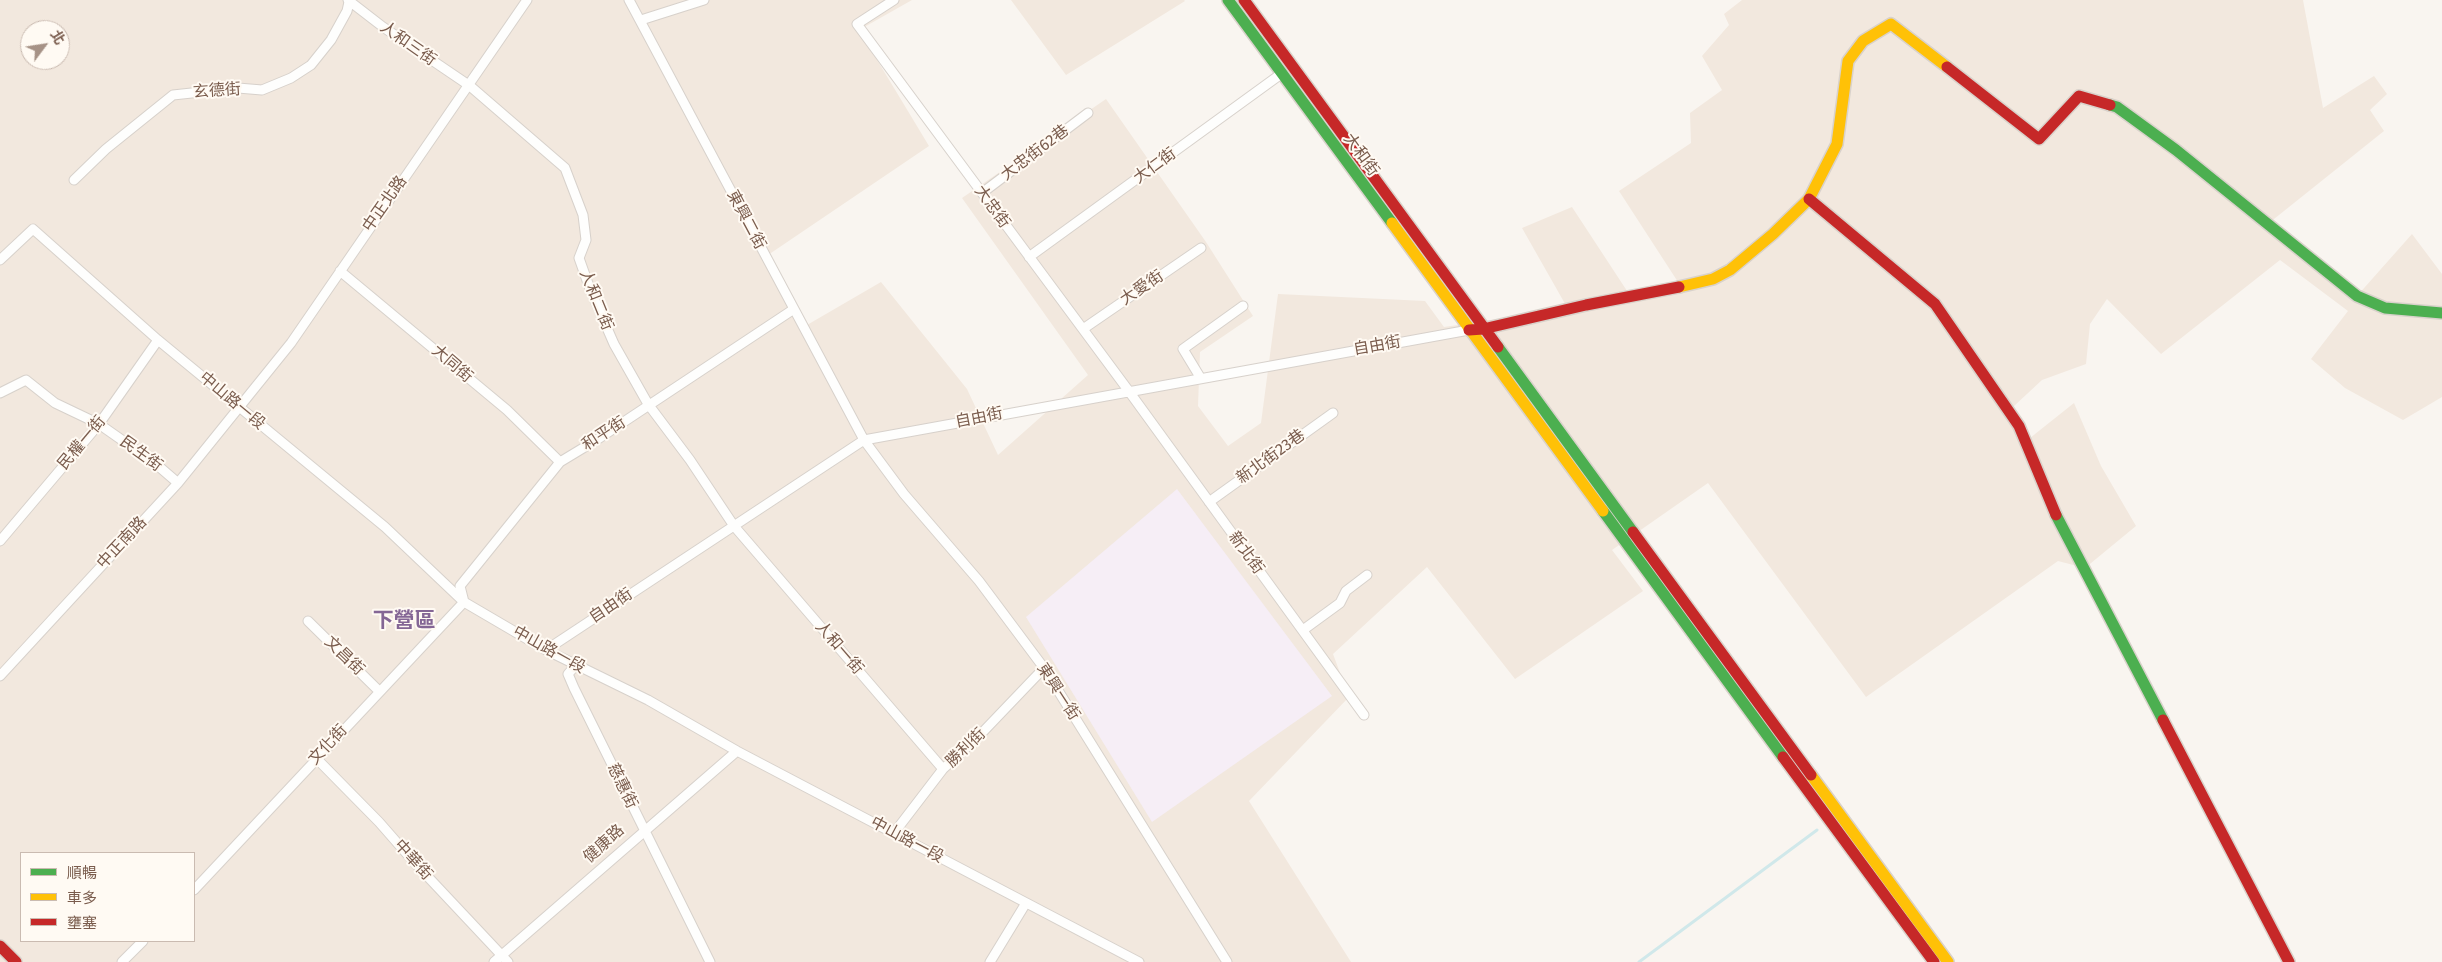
<!DOCTYPE html>
<html>
<head>
<meta charset="utf-8">
<style>
	body { margin:0 }
	#map { position:relative; width:2442px; height:962px; overflow:hidden; background:#f9f5f0; font-family:"Fira Sans","Noto Sans TC",sans-serif }
	canvas { display:block }
	.legend { position:absolute; left:20px; top:852px; width:175px; height:90px; box-sizing:border-box; background:#fffaf3; border:1px solid #cabbb1; margin:0; padding:6px 9px; list-style:none; font-size:15px; color:#7a5c4d }
	.legend li { display:flex; align-items:center; gap:10px; height:25px }
	.legend b { width:25px; border:1px solid #cabbb1 }
	.north { position:absolute; left:20px; top:20px; width:50px; height:50px; box-sizing:border-box; background:#fffaf3; border:1px solid #cabbb1; border-radius:50%; rotate:59deg; font-size:14px; font-weight:700; line-height:20px; text-align:center; color:#7a5c4d }
	.north::after { content:''; display:block; margin:auto; width:18px; height:22px; background:#a69286; clip-path:polygon(50% 0,100% 100%,50% 72%,0 100%) }
</style>
</head>
<body>
<div id="map">
<canvas width="2442" height="962"></canvas>
<ul class="legend">
<li><b style="height:6px;background:#4caf50"></b>順暢</li>
<li><b style="height:6px;background:#ffc107"></b>車多</li>
<li><b style="height:6px;background:#c62828"></b>壅塞</li>
</ul>
<div class="north">北</div>
</div>
<script>
const ctx = document.querySelector('canvas').getContext('2d');
ctx.lineJoin = 'round';
function paint(path, color) {
  ctx.fillStyle = color;
  ctx.fill(path, 'evenodd');
}
function strokePath(path, color, width, dash) {
  ctx.strokeStyle = color;
  ctx.lineWidth = width;
  ctx.lineCap = dash ? 'butt' : 'round';
  ctx.setLineDash(dash || []);
  ctx.stroke(path);
}
function label(font, color, halo, rows, align = 'center') {
  ctx.font = font + ' "Fira Sans","Noto Sans TC",sans-serif';
  ctx.lineWidth = 4;
  ctx.setLineDash([]);
  ctx.textBaseline = 'middle';
  ctx.strokeStyle = halo;
  ctx.fillStyle = color;
  for (const [text, x, y, turn = 0] of rows) {
    ctx.save();
    ctx.translate(x, y);
    ctx.rotate((+turn || 0) * Math.PI / 180);
    ctx.textAlign = isNaN(turn) ? turn : align;
    if (halo) ctx.strokeText(text, 0, 0);
    ctx.fillText(text, 0, 0);
    ctx.restore();
  }
}
paint(new Path2D(`
	M0,0H912L859,30L929,146L768,255L807,325L881,282L967,389L998,455L1088,375L962,198L1106,99L1206,242L1253,316L1200,352L1198,406L1228,446L1261,423L1278,294L1425,301L1444,327L1568,309L1522,228L1572,207L1631,297L1678,282L1619,191L1691,143L1690,113L1722,90L1702,56L1729,25L1724,14L1742,0H2303L2323,108L2374,76L2387,94L2370,110L2384,131L2264,227L2357,296L2412,234L2442,274V397L2403,420L2345,388L2311,359L2348,311L2280,260L2161,354L2107,299L2090,324L2086,364L2042,380L2013,407L2030,438L2074,403L2101,466L2136,526L2085,568L2058,561L1866,697L1708,483L1612,550L1643,591L1515,679L1427,567L1333,654L1349,697L1249,801L1351,962H0ZM30,30H60V60H30ZM21,853H194V941H21Z
	M1011,0H1184L1185,1L1066,75Z`), '#f2e8de');
paint(new Path2D(`
	M1177,489L1332,696L1152,822L1026,617Z`), '#f6eef6');
strokePath(new Path2D(`
	M1639,962L1817,830`), '#d0e8ea', 3);
const street = new Path2D(`
	M348,0L383,27L470,86L565,168L583,215L586,240L579,258L590,289L614,344L648,404L690,460L734,526L943,769
	M629,0L864,440L904,494L979,581L1044,668L1227,962
	M894,0L857,24L1128,390L1364,715
	M641,20L704,0
	M74,180L106,149L173,95L238,88L262,90L291,78L311,65L331,40L347,11L349,2
	M982,193L1088,113
	M1029,257L1281,74
	M0,260L33,229L158,340L385,527L464,602L546,650L648,700L737,751L1139,962
	M340,271L507,410L560,462
	M1083,329L1201,248
	M1200,377L1183,349L1243,306
	M0,393L26,380L55,403L99,424L156,464L178,483
	M1209,502L1333,413
	M0,541L99,424L158,340
	M464,602L460,586L560,462L598,439L794,309
	M308,621L379,691
	M1303,630L1340,603L1346,591L1367,575
	M546,650L864,440L1469,330
	M575,666L568,674L574,688L710,962
	M0,676L178,483L291,343L527,0
	M316,758L379,822L414,862L508,962
	M894,833L943,769L978,737L1044,668
	M194,890L464,602
	M122,962L143,941
	M494,962L737,751
	M990,962L1026,903`);
const fast = new Path2D(`
	M1228,0L1392,223
	M2110,105L2117,107L2176,150L2357,296L2385,308L2442,313
	M1498,347L1633,532
	M1603,511L1783,757
	M2056,515L2163,720`);
const slow = new Path2D(`
	M1392,223L1603,511
	M1679,287L1713,279L1730,270L1773,234L1809,199L1837,144L1848,61L1863,41L1891,24L1947,67
	M1811,775L1948,962`);
const jam = new Path2D(`
	M1244,0L1498,347
	M1947,67L2039,139L2079,96L2110,105
	M1809,199L1935,304L2019,426L2056,515
	M1469,330L1483,329L1586,305L1679,287
	M1633,532L1811,775
	M2163,720L2289,962
	M1783,757L1934,962
	M0,946L16,962`);
strokePath(street, '#d7d1cb', 11);
strokePath(fast, '#d9d2cb', 14);
strokePath(slow, '#d9d2cb', 14);
strokePath(jam, '#d9d2cb', 14);
strokePath(street, '#fefefd', 9);
strokePath(fast, '#4caf50', 11);
strokePath(slow, '#ffc107', 11);
strokePath(jam, '#c62828', 11);
label('16px', '#7a5c4d', '#fffaf3', [
	["人和三街",408,44,35],
	["玄德街",217,91,-4],
	["大忠街62巷",1035,153,-37],
	["大和街",1361,155,54],
	["大仁街",1155,166,-36],
	["中正北路",385,204,-55],
	["大忠街",992,207,54],
	["東興二街",746,220,62],
	["大愛街",1142,288,-34],
	["人和二街",596,300,68],
	["自由街",1377,346,-10],
	["大同街",452,364,41],
	["中山路一段",232,401,40],
	["自由街",979,418,-11],
	["和平街",604,434,-33],
	["民權一街",82,443,-50],
	["民生街",141,454,36],
	["新北街23巷",1271,457,-36],
	["中正南路",122,543,-47],
	["新北街",1246,553,54],
	["自由街",611,606,-34],
	["人和一街",839,648,49],
	["中山路一段",549,650,29],
	["文昌街",344,656,44],
	["東興一街",1058,692,57],
	["文化街",328,745,-47],
	["勝利街",966,748,-44],
	["慈惠街",622,786,64],
	["中山路一段",907,840,28],
	["健康路",604,844,-42],
	["中華街",413,860,48]
]);
label('bold 21px', '#846695', '#fffaf3', [
	["下營區",404,621]
]);
</script>
</body>
</html>
